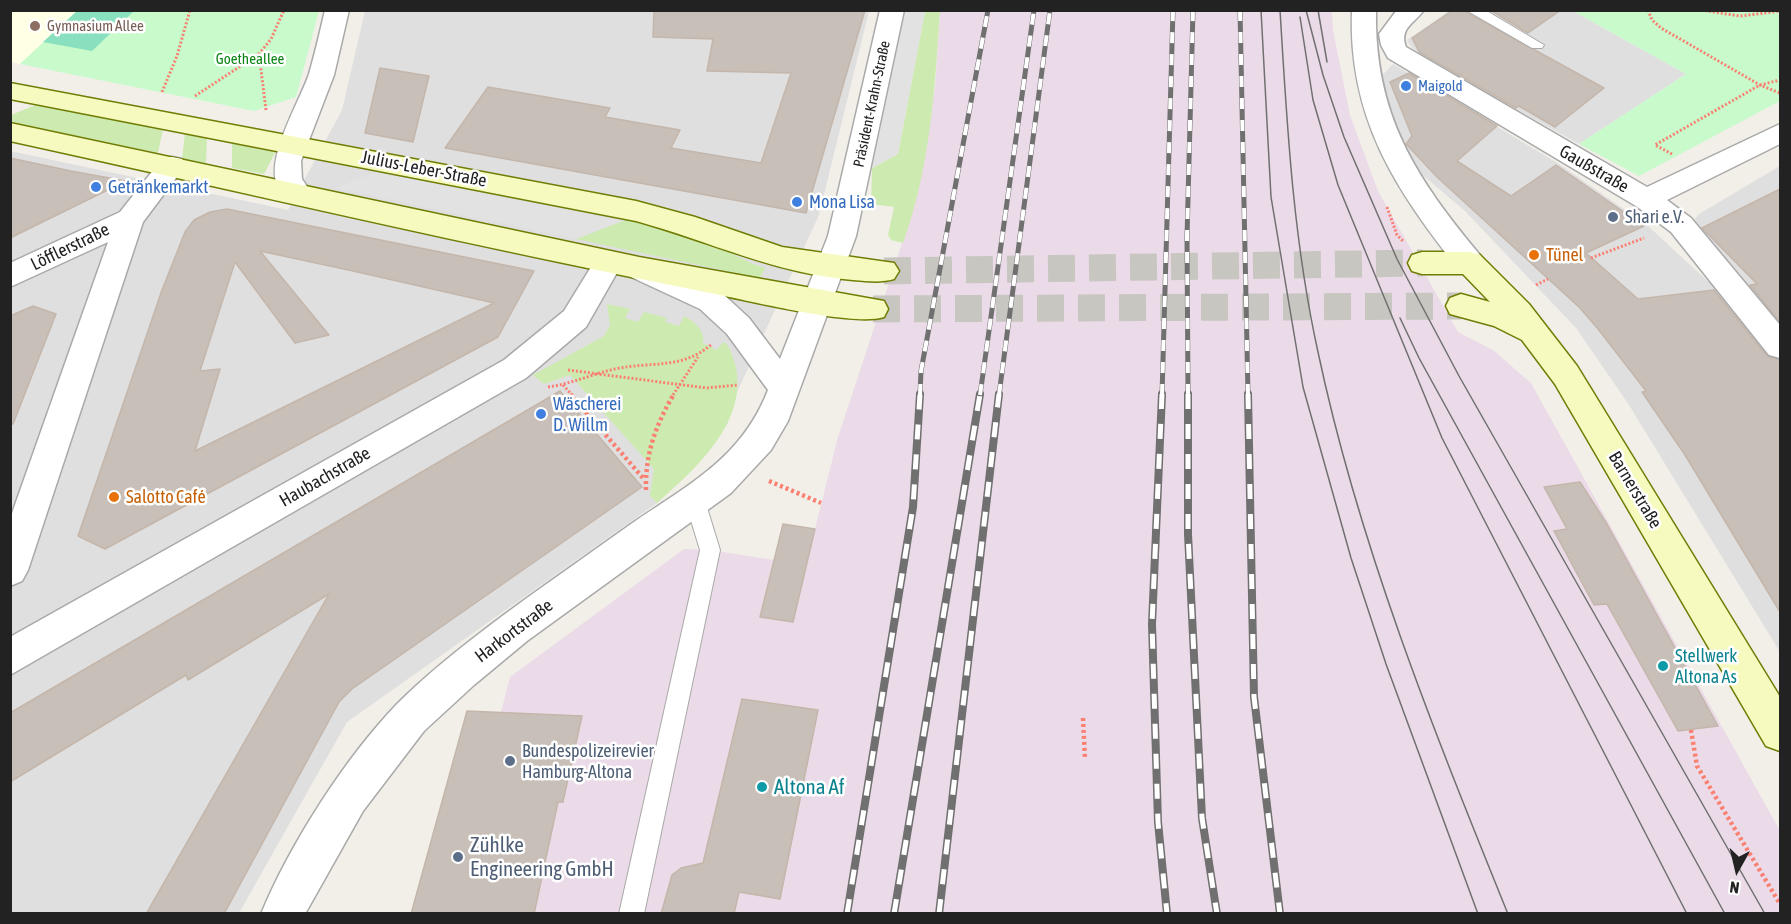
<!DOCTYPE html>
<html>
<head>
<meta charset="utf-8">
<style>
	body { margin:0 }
	#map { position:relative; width:1791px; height:924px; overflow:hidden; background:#f2efe9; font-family:"Asap Condensed",sans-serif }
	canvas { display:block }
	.frame { position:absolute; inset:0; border:12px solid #222; pointer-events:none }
	.north { position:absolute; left:1707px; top:840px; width:60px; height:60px; -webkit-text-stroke:4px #fff; paint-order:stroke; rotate:188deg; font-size:16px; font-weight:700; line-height:24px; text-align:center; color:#222 }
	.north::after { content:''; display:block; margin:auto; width:21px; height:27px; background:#222; clip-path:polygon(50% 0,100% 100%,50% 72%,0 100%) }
</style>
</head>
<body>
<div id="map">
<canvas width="1791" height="924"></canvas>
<div class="frame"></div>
<div class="north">N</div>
</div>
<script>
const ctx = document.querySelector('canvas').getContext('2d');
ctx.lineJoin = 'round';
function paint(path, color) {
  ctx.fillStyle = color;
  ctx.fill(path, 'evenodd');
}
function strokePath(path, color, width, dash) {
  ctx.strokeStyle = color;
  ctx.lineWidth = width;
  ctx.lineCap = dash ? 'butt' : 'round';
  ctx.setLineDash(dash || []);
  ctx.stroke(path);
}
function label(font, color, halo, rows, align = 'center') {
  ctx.font = font + ' "Asap Condensed",sans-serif';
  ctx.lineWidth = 5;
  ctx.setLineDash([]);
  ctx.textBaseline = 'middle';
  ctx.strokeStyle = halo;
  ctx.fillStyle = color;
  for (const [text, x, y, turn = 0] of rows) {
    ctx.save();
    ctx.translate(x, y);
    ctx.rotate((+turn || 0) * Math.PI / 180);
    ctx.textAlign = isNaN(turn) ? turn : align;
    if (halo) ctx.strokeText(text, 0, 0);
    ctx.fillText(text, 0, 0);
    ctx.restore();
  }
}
paint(new Path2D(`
	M365,11H869L819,215L738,390L727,425L691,471L657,503L347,722L239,913H11L10,151L288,210L342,110Z
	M1449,11H1573L1686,74L1579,144L1438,66L1411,47L1407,40Z
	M1393,64L1559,164L1647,225L1729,301L1780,370V652L1629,405L1576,328L1465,211L1419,172L1398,140L1375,83Z
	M1780,166V331L1688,228L1699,214Z`), '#e0dfdf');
paint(new Path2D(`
	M940,11H1332L1333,30L1350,115L1378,191L1458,332L1493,350L1531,383L1780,831V913H534L558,802H564L582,717L501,712L510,677L684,549L710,550L774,560L783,525L815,529L838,437L914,207L935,87Z`), '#ebdbe8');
paint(new Path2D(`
	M10,11H77L20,64L11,62Z`), '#ffffe5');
paint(new Path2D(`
	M925,11H940C935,88 930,169 903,243L891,240L888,235L894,207L871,204L872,168L898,154Z
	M40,103L163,129L158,153L11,123V115Z
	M185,133L207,138L206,163L182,159Z
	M232,143L276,151L264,174L232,168Z
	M628,219C657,225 687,232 714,245C732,252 746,263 765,268L760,278L576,239Z
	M607,304L630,309L625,318L638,322L644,312L667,318L665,322L679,326L684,316C695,322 705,330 703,343L716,350L724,342L727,344C762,408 702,464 657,503L650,496L654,469L570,375L544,384L533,375L604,336L610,325Z`), '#cdebb0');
paint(new Path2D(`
	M77,11H319L296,97L254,111L20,64Z
	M1573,11H1780V101L1639,176L1579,144L1686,74Z`), '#c8facc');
paint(new Path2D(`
	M77,11V10L134,11L92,51L43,42Z`), '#88e0be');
paint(new Path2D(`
	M905,11H925L898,154L872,168Z
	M381,170L628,219L576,239L335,188Z`), '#e2e2e2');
const building = new Path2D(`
	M654,10H865L806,213L445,148L488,87L610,108L605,117L680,130L671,148L761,163L791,73L707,71L713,39L653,37Z
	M1453,10H1462L1604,88L1555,127L1519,106L1516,108L1419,52L1412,38Z
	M1490,10H1561L1528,33Z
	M380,68L429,76L413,142L365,133Z
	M1409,73L1497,126L1457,161L1511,196L1556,165L1644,226L1586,253L1638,299L1714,290L1767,356L1780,360V612L1685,455L1642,392L1646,391L1598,329L1580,308L1437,177L1406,144L1412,136L1390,82Z
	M10,158L71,171L126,181L10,238Z
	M1780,189V322L1750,285L1757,284L1702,228Z
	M227,209L534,271L498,337L105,549L78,536L162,290L185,232L194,220L210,212ZM260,251L353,271L494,303L195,451L220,369L200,371L235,262L295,343L329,335Z
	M33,306L56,314L13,424L10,423V316Z
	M560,391L642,487L352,689L339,702L224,914H146L329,594L188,680L186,675L10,782V713Z
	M1580,482L1607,524L1718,726L1678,731L1607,604L1594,605L1554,531L1567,529L1544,487Z
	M783,524L815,529L793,622L760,617Z
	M742,699L818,710L780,899L739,892L734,914H661L672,875L681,868L703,863Z
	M467,711L582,716L563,802H558L534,914H411Z`);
paint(building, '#c7bfb8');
strokePath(building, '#c4b6ab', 1.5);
strokePath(new Path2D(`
	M884,271L1422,263
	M873,309L1461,306`), '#c8c6c1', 27, [27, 14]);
const service = new Path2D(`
	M1466,10H1485L1544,45L1542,48H1532Z
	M695,492L702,495L705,501L720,550L644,914H619L700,550L685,501L688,495Z`);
const minor = new Path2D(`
	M325,10H349L334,75L301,161L302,179L310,191L306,198C295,201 289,201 281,192C260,165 299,104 309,74C315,53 320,32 325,10Z
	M880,10H904L856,236L788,421L771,450L731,493L527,641L474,685L424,731L363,811L305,914H261C290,844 345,758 397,704C429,672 465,644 501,617C544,585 588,555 631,524C688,485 742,458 768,390L727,334L700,309L631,277L626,269L631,261L641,258L722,293L749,318L780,359L828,236Z
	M1352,10H1376C1374,115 1416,178 1480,255L1484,263L1480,271L1470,274L1460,271C1395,189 1348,118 1352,10Z
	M1397,10H1424C1414,24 1399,28 1406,47L1647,187L1780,124V144L1667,200L1691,218L1780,325V358L1769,355L1671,232L1636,206L1388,58L1381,45L1379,34Z
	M172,157L182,159L185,166L143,222L28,570L22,581L10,586V519L108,242L10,287V263L120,212L162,159Z
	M609,251L619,254L623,262L586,327L526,378L10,675V637L504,360L564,311L599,254Z`);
const secondary = new Path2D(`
	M10,83L636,201L695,217L782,247L894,263L899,271L894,279C881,283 868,281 853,280C776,274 709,241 636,221L10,99Z
	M10,123L639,257L884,301L888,309L884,317C853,327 747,300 710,293C476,247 243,192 10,141Z
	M1422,252H1470L1480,255L1529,304L1577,366L1780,697V751L1766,746L1555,384L1522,340L1494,326L1450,314L1446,306L1450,298L1461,294L1490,302L1463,274H1422L1412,271L1408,263L1412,255Z`);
strokePath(service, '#a9a9a9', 2);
strokePath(minor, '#a9a9a9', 3);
strokePath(secondary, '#707d05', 3);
strokePath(new Path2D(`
	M1648,10L1652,20L1661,28L1760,85L1780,93
	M1701,10L1740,16L1780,11
	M162,92L177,56L190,10
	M195,96L259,54
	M266,110L259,54L271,39L284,10
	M1672,154L1655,145L1760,85L1780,80
	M1387,207L1397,235L1403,241
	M1591,258L1644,238
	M1536,285L1548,279
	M568,370L706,388L738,385
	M563,385L572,395
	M548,387C571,384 592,374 615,369C652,361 682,370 712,344
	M673,395L698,357`), '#fa8072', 3, [2, 2]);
strokePath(new Path2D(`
	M570,394L644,479
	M769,481L821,503
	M646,490C645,454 656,424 674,394
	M1083,718L1085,759
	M1691,730L1697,766L1780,904`), '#fa8072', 4.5, [3, 3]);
paint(service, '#fff');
paint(minor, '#fff');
paint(secondary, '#f7fabf');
strokePath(new Path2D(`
	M1261,10L1271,197L1303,387L1351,558L1386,664L1478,914
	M1280,10C1287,125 1293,239 1318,352C1359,546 1434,731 1508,914
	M1306,10L1323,75L1344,137L1397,259L1459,376L1765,914
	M1318,10L1327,62
	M1300,17L1313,100L1338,185L1442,438L1687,914
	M1400,318L1419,358L1725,914`), '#707070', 1.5);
const railFar1 = new Path2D(`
	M1240,10L1248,395
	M920,395L921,371L988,10
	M980,395L1034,10
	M999,395L1050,10
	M1162,395L1173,10
	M1188,395L1187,237L1193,10`);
const rail = new Path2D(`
	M1162,394L1152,624L1158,822L1167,914
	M1188,394V534L1202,818L1217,914
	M1248,394L1254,697L1280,914
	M847,914L913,507L920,394
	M894,914L980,394
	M939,914L999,394`);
strokePath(railFar1, '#707070', 5);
strokePath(rail, '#707070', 8);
strokePath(railFar1, '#fff', 4, [11]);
strokePath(rail, '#fff', 5, [15]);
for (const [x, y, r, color] of [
	[35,26,6,"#8d6e63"],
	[1406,86,6,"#3f7fe0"],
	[96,187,6,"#3f7fe0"],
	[797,202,6,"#3f7fe0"],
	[1613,217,6,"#5c6f8a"],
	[1534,255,6,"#e8710a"],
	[541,414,6,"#3f7fe0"],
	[114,497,6,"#e8710a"],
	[1663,666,6,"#0f9aa8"],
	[510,761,6,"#5c6f8a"],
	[762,787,6,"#0f9aa8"],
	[458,857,6,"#5c6f8a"]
]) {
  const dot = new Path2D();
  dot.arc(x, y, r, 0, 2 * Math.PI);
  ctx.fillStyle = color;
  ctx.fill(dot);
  strokePath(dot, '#fff', 2);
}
label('15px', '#785e54', '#fff', [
	["Gymnasium Allee",47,26]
], 'left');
label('15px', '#0c8416', '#fff', [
	["Goetheallee",250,59]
]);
label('15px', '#366cbe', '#fff', [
	["Maigold",1418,86]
], 'left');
label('15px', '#222', '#fff', [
	["Präsident-Krahn-Straße",872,104,-78]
]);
label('18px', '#222', '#fff', [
	["Julius-Leber-Straße",424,169,11],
	["Gaußstraße",1594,169,30],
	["Löfflerstraße",70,247,-26],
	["Haubachstraße",325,477,-30],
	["Barnerstraße",1635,490,59],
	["Harkortstraße",514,631,-37]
]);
label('18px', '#366cbe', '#fff', [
	["Getränkemarkt",108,187],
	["Mona Lisa",809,202],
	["Wäscherei",553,404],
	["D. Willm",553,425]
], 'left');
label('18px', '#4e5e75', '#fff', [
	["Shari e.V.",1625,217],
	["Bundespolizeirevier",522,751],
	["Hamburg-Altona",522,772]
], 'left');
label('18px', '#c56008', '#fff', [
	["Tünel",1546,255],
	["Salotto Café",126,497]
], 'left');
label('18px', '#0d838f', '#fff', [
	["Stellwerk",1675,656],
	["Altona As",1675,677]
], 'left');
label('21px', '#0d838f', '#fff', [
	["Altona Af",774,787]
], 'left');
label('21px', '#4e5e75', '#fff', [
	["Zühlke",470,845],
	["Engineering GmbH",470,869]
], 'left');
</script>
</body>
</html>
